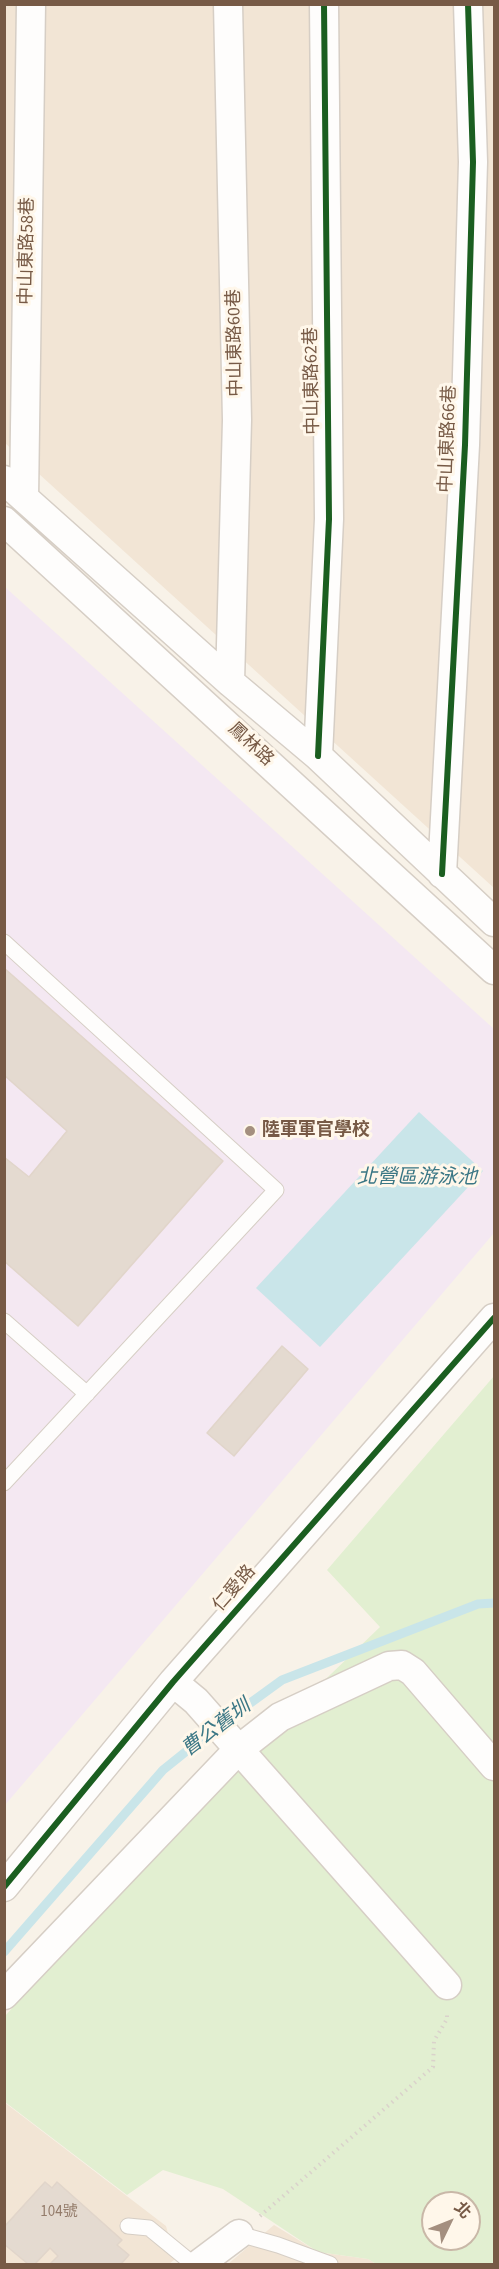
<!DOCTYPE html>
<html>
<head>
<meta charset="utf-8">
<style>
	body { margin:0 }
	#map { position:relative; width:499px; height:2269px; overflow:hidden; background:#f8f2e8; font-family:"Source Sans 3","Noto Sans TC",sans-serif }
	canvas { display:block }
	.frame { position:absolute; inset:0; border:6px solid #775a46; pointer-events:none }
	.north { position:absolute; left:421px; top:2191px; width:60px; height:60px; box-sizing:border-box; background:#fff7ea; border:2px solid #c9b8a8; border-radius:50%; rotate:47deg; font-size:16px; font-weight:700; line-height:24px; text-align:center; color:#775a46 }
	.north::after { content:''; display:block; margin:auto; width:21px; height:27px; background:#a48f7f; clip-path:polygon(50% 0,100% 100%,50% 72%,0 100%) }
</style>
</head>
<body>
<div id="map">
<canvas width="499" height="2269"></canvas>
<div class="frame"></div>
<div class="north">北</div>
</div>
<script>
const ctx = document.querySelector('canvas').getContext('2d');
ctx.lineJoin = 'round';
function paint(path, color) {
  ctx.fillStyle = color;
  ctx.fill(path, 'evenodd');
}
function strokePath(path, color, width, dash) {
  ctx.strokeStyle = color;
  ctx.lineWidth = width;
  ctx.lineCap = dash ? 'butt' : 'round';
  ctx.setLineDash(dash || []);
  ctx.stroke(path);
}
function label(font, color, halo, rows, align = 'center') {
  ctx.font = font + ' "Source Sans 3","Noto Sans TC",sans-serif';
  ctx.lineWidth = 6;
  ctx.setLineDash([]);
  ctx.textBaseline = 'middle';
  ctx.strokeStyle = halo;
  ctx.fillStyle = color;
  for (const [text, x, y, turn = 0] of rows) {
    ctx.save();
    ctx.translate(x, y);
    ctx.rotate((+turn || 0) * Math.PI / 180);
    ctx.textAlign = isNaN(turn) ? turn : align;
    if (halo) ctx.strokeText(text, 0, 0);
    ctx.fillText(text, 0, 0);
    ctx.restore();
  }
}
paint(new Path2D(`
	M4,5H494V888L5,443Z
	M4,2102L166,2226L175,2259L169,2264H5Z
	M274,2225L318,2252L368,2259L376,2264H228Z`), '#f2e5d5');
paint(new Path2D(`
	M5,587L494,1029V1233L5,1805Z`), '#f4e8f2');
paint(new Path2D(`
	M494,1376V2264H376L368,2259L318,2252L223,2189L163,2170L127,2195L5,2102L4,2017L256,1746L380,1627L327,1570ZM433,2203H469V2239H433Z`), '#e2efd1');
paint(new Path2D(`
	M419,1112L483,1171L320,1347L256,1288Z`), '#c9e5e9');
strokePath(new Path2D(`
	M4,1952L163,1770L209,1733L282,1680L478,1604L494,1603`), '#c9e5e9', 9);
const building = new Path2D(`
	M4,968L223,1161L78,1326L4,1261V1157L29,1177L67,1131L4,1075Z
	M282,1346L308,1369L234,1456L207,1433Z
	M45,2182L52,2188L57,2182L122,2240L117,2245L129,2255L121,2264H50L58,2256L50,2248L35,2264H28L4,2244V2227Z`);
paint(building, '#e4dad0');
strokePath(building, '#e1d5ca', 1.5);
const lane = new Path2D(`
	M4,942L276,1190L4,1483
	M4,1321L87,1394
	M128,2226L149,2228L193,2264
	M239,2234L278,2245L330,2264`);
const street = new Path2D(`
	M228,4L237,420L230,682
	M4,480L230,682L318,756L494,922
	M24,498L31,4
	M4,521L494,970
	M318,756L329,519L324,4
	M442,874L465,445L473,162L468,4
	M173,1682L196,1701L227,1736L447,1985
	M4,1887L173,1682L494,1318
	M4,1995L238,1750L280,1717L389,1666L402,1665L413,1672L494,1766
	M199,2264L239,2234`);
strokePath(lane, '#d6cec5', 17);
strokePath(street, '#d6cec5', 31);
strokePath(new Path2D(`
	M260,2216L433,2067L434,2041L447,2019V2013`), '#dad2cb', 4, [1.5, 4.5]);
strokePath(lane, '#fefdfc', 15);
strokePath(street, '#fefdfc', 28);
strokePath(new Path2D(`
	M318,756L329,519L324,4
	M442,874L465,445L473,162L468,4
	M4,1887L173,1682L494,1318`), '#1b5e20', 6);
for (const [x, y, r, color] of [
	[250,1131,6,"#a48f7f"]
]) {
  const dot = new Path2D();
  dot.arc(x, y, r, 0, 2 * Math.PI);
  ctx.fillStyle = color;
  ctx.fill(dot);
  strokePath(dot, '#fff7ea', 2);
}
label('15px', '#947c6b', null, [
	["104號",59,2213]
]);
label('18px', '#775a46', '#fff7ea', [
	["中山東路58巷",28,251,-89],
	["中山東路60巷",236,343,-91],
	["中山東路62巷",313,381,-91],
	["中山東路66巷",449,439,-88],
	["鳳林路",250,745,43],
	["仁愛路",235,1589,-49]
]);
label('bold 18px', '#775a46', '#fff7ea', [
	["陸軍軍官學校",262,1131]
], 'left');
label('italic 20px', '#3b7785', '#fff7ea', [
	["北營區游泳池",417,1179],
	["曹公舊圳",217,1729,-37]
]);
</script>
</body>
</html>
